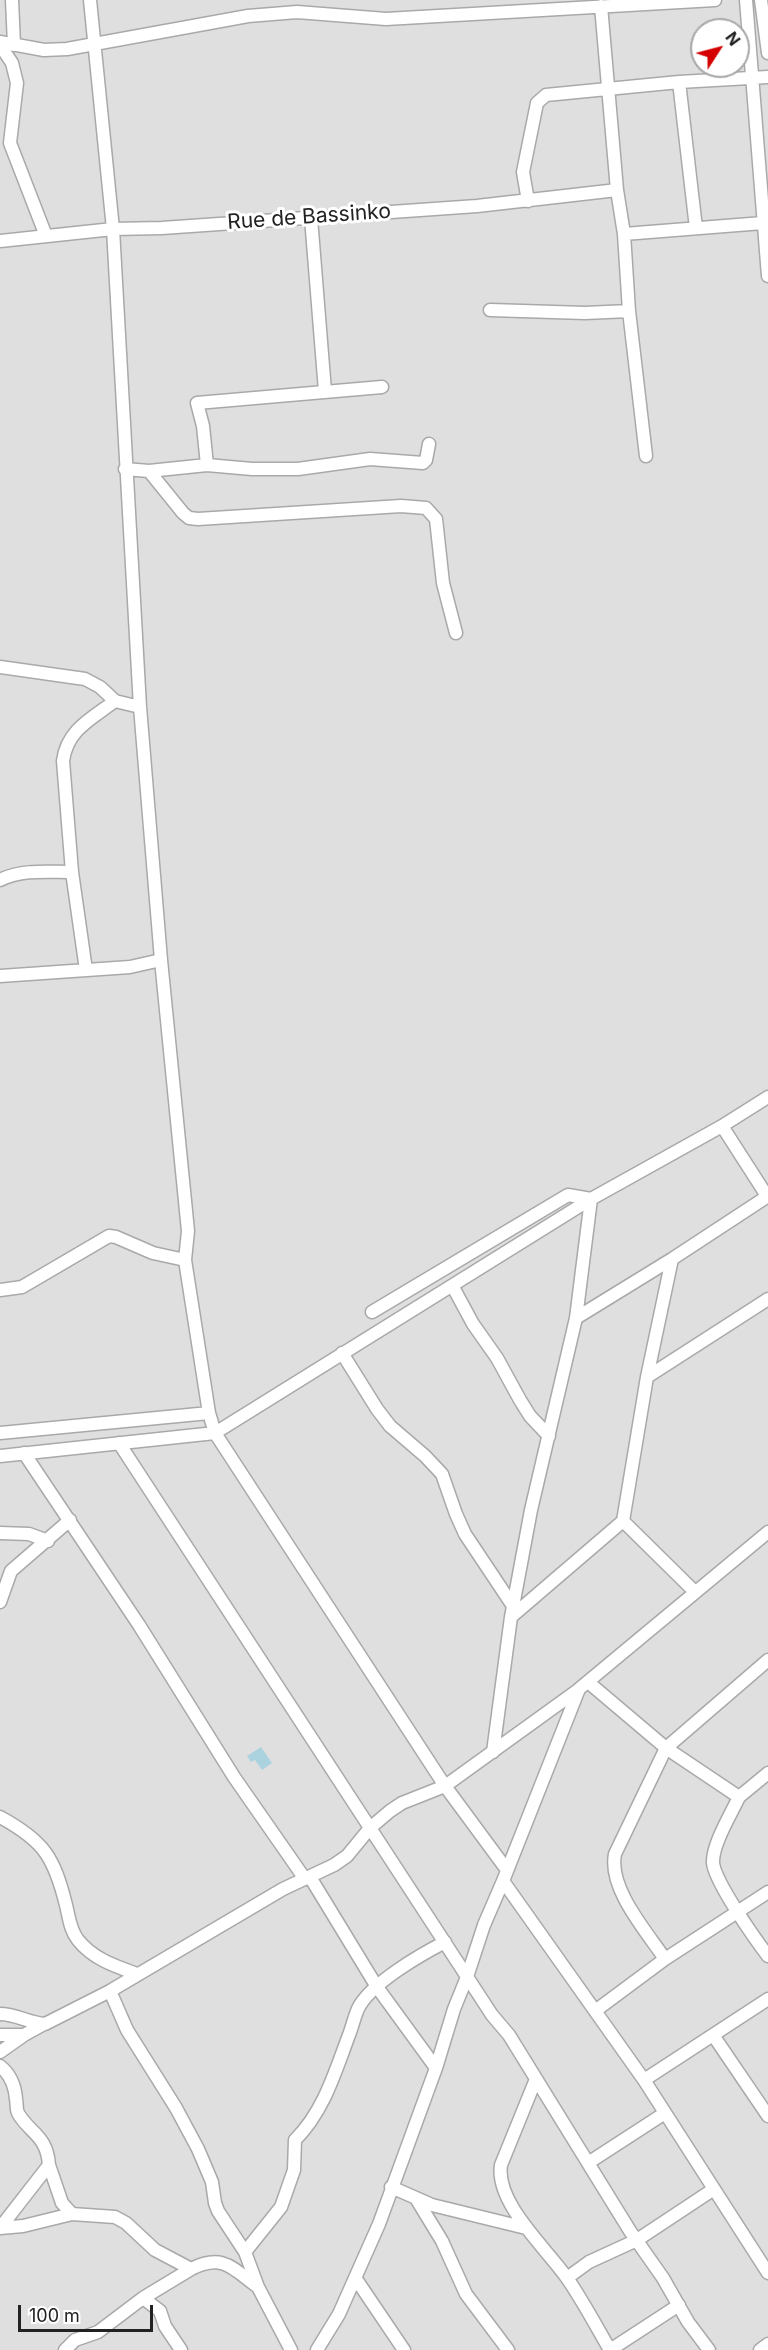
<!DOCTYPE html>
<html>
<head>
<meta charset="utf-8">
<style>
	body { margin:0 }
	#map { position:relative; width:768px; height:2350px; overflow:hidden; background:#f2efe9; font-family:Inter,sans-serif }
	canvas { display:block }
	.north { position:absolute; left:690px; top:18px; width:60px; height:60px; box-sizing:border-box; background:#fff; border:2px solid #a7a7a7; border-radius:50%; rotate:54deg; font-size:16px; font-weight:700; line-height:24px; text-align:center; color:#222 }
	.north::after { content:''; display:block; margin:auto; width:21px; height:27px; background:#d40000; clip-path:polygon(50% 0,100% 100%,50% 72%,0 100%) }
	.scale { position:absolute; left:18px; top:2305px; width:135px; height:27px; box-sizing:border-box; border:3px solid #222; border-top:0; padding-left:8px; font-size:18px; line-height:21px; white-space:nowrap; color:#222; -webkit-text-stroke:4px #fff; paint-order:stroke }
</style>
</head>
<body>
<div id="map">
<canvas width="768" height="2350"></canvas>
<div class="north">N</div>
<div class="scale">100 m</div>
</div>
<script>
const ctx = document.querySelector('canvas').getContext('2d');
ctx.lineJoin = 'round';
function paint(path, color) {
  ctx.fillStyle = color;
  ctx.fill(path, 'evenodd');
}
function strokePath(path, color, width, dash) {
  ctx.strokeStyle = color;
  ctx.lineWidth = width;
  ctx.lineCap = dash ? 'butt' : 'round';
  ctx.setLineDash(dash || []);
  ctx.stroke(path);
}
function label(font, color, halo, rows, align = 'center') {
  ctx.font = font + ' Inter,sans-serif';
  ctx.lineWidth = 6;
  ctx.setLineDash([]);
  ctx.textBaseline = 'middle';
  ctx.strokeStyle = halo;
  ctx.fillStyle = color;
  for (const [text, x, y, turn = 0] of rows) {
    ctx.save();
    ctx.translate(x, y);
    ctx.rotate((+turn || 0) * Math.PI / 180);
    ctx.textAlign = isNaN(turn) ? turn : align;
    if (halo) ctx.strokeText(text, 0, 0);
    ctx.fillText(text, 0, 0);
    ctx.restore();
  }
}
paint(new Path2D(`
	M0,0H768V2350H0ZM702,30H738V66H702Z`), '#e0dfdf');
paint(new Path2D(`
	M261,1747L272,1763L262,1770L255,1760L251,1762L247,1756Z`), '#aad3df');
const minor = new Path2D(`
	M12,0L14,45
	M90,0L113,229L140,707L161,960L188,1231L185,1260L209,1413L215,1433L445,1786L507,1870
	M746,0L768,276
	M761,0L768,53
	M601,6L617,190L624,234L629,311L646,456
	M0,42L44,50L67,49L248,16L297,12L386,19L715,0
	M0,45L12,63L17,83L10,143L46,236
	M679,82L696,228
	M528,201L523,172L537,103L546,95L679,82L768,77
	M311,218L325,391
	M624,234L763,223
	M0,241L113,229L162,228L477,206L617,190
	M490,310L585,313L629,311
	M207,465L203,426L197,403L382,387
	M125,469L149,471L183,513L189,518L198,519L401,506L426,508L436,519L443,583L456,633
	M149,471L207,465L252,469H298L370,459L423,463L426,460L429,444
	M0,667L85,679L100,687L115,701L140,707
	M72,872L63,761C67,730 91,719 115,701
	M0,880C22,869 48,872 72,872L86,970
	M0,976L130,967L161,960
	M722,1126L767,1196
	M672,1259L768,1196
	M453,1287L473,1324L497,1358L520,1400L530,1416L549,1436
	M0,1290L22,1287L109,1236L116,1237L153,1253L185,1260
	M372,1312L568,1195L591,1199
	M576,1318L672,1259L647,1377L623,1521
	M342,1353L377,1409L390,1426L425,1456L442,1474L456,1514L465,1534L513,1606
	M647,1377L768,1299
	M0,1433L209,1413
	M119,1443L492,2015L509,2035L630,2231L663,2278L688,2322L709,2350
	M24,1453L139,1625L234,1777L305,1879
	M0,1456L215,1433L591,1199
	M768,1532L579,1689L503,1881L644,2080L768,2273
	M0,1533L29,1534L48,1541
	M0,1602L11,1571L70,1520
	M511,1617L623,1521L694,1591
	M768,1660L666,1748L739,1797C731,1814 712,1845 713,1863C715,1882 755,1939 768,1956
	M588,1682L666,1748L615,1854C608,1888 646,1931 665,1959
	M493,1752L511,1617L531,1510L576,1318L591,1199L722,1126L768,1097
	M739,1797L768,1773
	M0,1817C44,1841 54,1857 66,1905C69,1917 70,1930 78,1940C93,1959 115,1966 137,1974
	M310,1877L377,1987L436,2068
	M110,1991L127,2030L176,2108L198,2149L212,2182L215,2203L218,2211L245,2252L258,2287L291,2350
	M595,2011L665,1959L768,1892
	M0,2014C16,2014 29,2023 45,2024L110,1991L283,1889L334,1865L347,1856L370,1828L390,1811L402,1803L445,1786L578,1690
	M0,2035H23
	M713,2035L768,2116
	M0,2052L24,2035L44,2024
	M0,2066C10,2074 15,2085 16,2099C17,2103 16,2109 18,2113C29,2133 47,2135 49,2165L0,2228
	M536,2079L501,2165C495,2203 547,2249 567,2278C583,2301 596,2326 610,2350
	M644,2080L768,1999
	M588,2163L665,2113
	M391,2187L432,2205L526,2228
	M417,2200L442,2241L466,2294L508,2350
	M72,2214L115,2217L126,2223L155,2250L191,2269C223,2253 232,2268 258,2287
	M0,2228L23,2226L72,2214L62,2203L49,2165
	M245,2252L281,2207L294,2170L295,2140C324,2111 335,2072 349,2035C353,2025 355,2013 360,2005C375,1981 420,1955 445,1942
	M567,2278L589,2262L637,2240L714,2189
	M356,2279L404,2350
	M143,2298L191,2269
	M65,2350L75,2340L98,2332L143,2298L160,2311L165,2326L181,2350
	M317,2350L339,2314L379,2224L436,2068L454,2009L467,1977L484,1925L503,1881
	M610,2350L679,2305
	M760,2350L768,2344`);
strokePath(minor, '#a9a9a9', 15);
strokePath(minor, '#fff', 12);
label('21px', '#222', '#fff', [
	["Rue de Bassinko",309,217,-4]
]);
</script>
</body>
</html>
